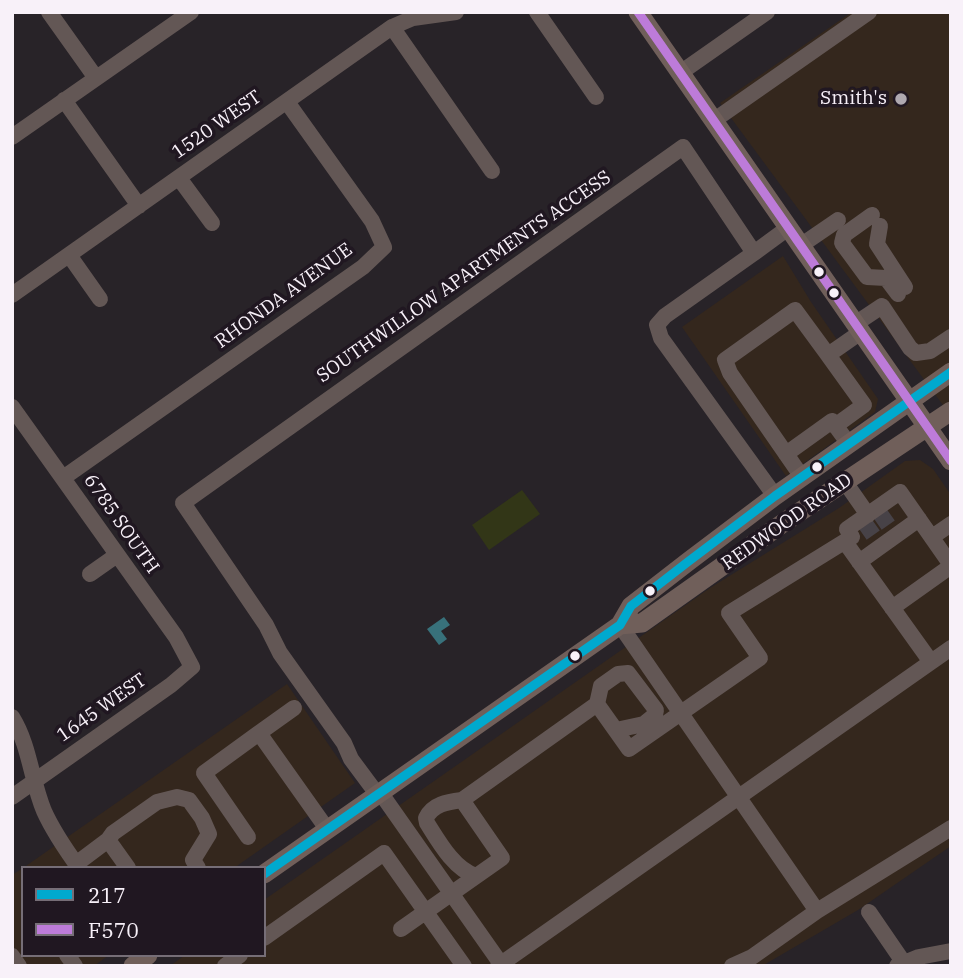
<!DOCTYPE html>
<html>
<head>
<meta charset="utf-8">
<style>
	body { margin:0 }
	#map { position:relative; width:963px; height:978px; overflow:hidden; background:#282328; font-family:"IBM Plex Serif",serif }
	canvas { display:block }
	.frame { position:absolute; inset:0; border:14px solid #f8f1f9; pointer-events:none }
	.legend { position:absolute; left:21px; top:866px; width:245px; height:91px; box-sizing:border-box; background:#201721; border:2px solid #766e77; margin:0; padding:9px 12px; list-style:none; font-size:21px; color:#f8f1f9 }
	.legend li { display:flex; align-items:center; gap:14px; height:35px }
	.legend b { width:35px; border:2px solid #766e77 }
</style>
</head>
<body>
<div id="map">
<canvas width="963" height="978"></canvas>
<div class="frame"></div>
<ul class="legend">
<li><b style="height:9px;background:#00a9ce"></b>217</li>
<li><b style="height:9px;background:#bd7bd9"></b>F570</li>
</ul>
</div>
<script>
const ctx = document.querySelector('canvas').getContext('2d');
ctx.lineJoin = 'round';
function paint(path, color) {
  ctx.fillStyle = color;
  ctx.fill(path, 'evenodd');
}
function strokePath(path, color, width, dash) {
  ctx.strokeStyle = color;
  ctx.lineWidth = width;
  ctx.lineCap = dash ? 'butt' : 'round';
  ctx.setLineDash(dash || []);
  ctx.stroke(path);
}
function label(font, color, halo, rows, align = 'center') {
  ctx.font = font + ' "IBM Plex Serif",serif';
  ctx.lineWidth = 7;
  ctx.setLineDash([]);
  ctx.textBaseline = 'middle';
  ctx.strokeStyle = halo;
  ctx.fillStyle = color;
  for (const [text, x, y, turn = 0] of rows) {
    ctx.save();
    ctx.translate(x, y);
    ctx.rotate((+turn || 0) * Math.PI / 180);
    ctx.textAlign = isNaN(turn) ? turn : align;
    if (halo) ctx.strokeText(text, 0, 0);
    ctx.fillText(text, 0, 0);
    ctx.restore();
  }
}
paint(new Path2D(`
	M852,12H951V416L720,103Z
	M783,256L811,302L878,399L875,412L786,476L682,327Z
	M920,460L933,469L951,495V846L858,910L762,966H170L185,955H264V900L710,588L839,508L905,461Z
	M287,684L355,783L234,868H23Z
	M23,868V955H109L94,966H12V875Z`), '#34271d');
paint(new Path2D(`
	M522,490L540,514L489,550L472,525Z`), '#323617');
paint(new Path2D(`
	M444,617L450,625L441,631L447,639L439,645L427,629Z`), '#38717b');
strokePath(new Path2D(`
	M879,512L891,529
	M864,522L876,539`), '#474247', 16, [16, 8]);
strokePath(new Path2D(`
	M49,12L96,78
	M537,12L596,97
	M392,27L492,171
	M680,73L767,12
	M64,100L139,206
	M713,121L869,12
	M12,137L191,12
	M179,178L212,223
	M872,215L844,235L842,243L867,277L886,278L898,294
	M880,226L877,244L905,287
	M800,246L838,220
	M754,253L788,228
	M69,255L100,299
	M12,295L392,27L413,18L456,12
	M855,324L882,306L910,348L916,353L930,351L951,337
	M828,355L864,405L835,426
	M12,407L176,637L192,667L171,685L12,797
	M786,454L832,421L849,444
	M802,477L730,373L725,360L795,310L828,355L861,332
	M63,478L363,267L384,247L372,221L287,102
	M845,482L868,515
	M932,537L951,524
	M845,542L931,662
	M859,562L919,519
	M90,574L117,555
	M892,608L951,566
	M620,625L817,911L752,957L732,966
	M294,708L259,733L327,829
	M12,717C30,746 31,780 44,811C53,831 66,850 79,868
	M616,730L644,724L655,715L656,710L628,673L618,674L601,686L597,704L629,749L760,658L729,613L852,537L847,529L900,492L951,565
	M380,792L501,964
	M377,794L351,759L344,743L280,653L266,625L183,503L683,147L754,253L665,316L657,325L661,338L775,496
	M248,837L204,773L259,733
	M108,840L128,868
	M76,864L108,840L113,833L157,802L177,797L189,800L202,818L209,834L193,860L198,868
	M476,876C454,869 439,842 427,823L426,818C433,804 447,802 462,800L597,704
	M817,911L951,828
	M869,912L906,966
	M401,929L502,858L462,800
	M264,938L384,853L464,966
	M67,955L75,966
	M12,956L19,966
	M225,966L240,955
	M498,966L951,648
	M897,966L919,957L951,951`), '#635755', 16);
strokePath(new Path2D(`
	M638,12L951,461
	M620,625L642,623L786,521L951,411
	M264,874L620,625L631,606L689,561L775,496L951,372
	M133,966L148,955`), '#705f5a', 19);
strokePath(new Path2D(`
	M264,874L620,625L631,606L689,561L775,496L951,372`), '#00a9ce', 9);
strokePath(new Path2D(`
	M638,12L951,461`), '#bd7bd9', 9);
for (const [x, y, r, color] of [
	[901,99,7,"#afa9b0"],
	[819,272,6,"#f8f1f9"],
	[834,293,6,"#f8f1f9"],
	[817,467,6,"#f8f1f9"],
	[650,591,6,"#f8f1f9"],
	[575,656,6,"#f8f1f9"]
]) {
  const dot = new Path2D();
  dot.arc(x, y, r, 0, 2 * Math.PI);
  ctx.fillStyle = color;
  ctx.fill(dot);
  strokePath(dot, '#201721', 2.5);
}
label('19px', '#f8f1f9', '#201721', [
	["Smith's",887,99]
], 'right');
label('19px', '#f8f1f9', '#201721', [
	["1520 WEST",217,125,-35],
	["SOUTHWILLOW APARTMENTS ACCESS",464,277,-35],
	["RHONDA AVENUE",284,296,-36],
	["REDWOOD ROAD",787,522,-35],
	["6785 SOUTH",121,524,55],
	["1645 WEST",102,708,-35]
]);
</script>
</body>
</html>
